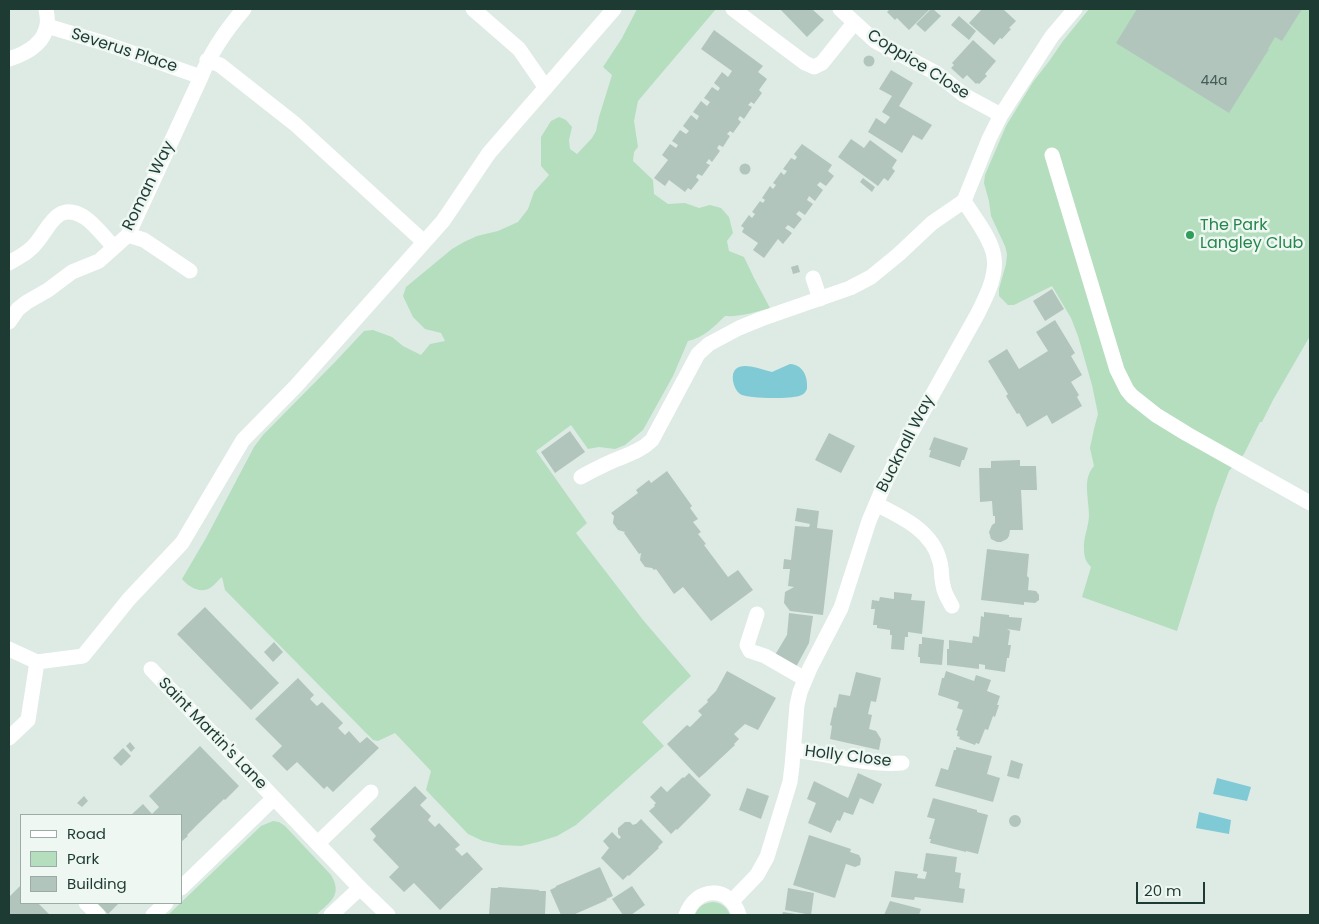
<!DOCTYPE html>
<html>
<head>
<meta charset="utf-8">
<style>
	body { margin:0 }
	#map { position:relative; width:1319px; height:924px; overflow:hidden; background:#ddebe4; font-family:Poppins,sans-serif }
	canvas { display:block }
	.frame { position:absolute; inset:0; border:10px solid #1e3b33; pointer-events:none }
	.legend { position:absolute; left:20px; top:814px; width:162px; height:90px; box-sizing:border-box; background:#eef7f2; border:1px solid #9baca6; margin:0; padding:6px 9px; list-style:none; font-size:15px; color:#1e3b33 }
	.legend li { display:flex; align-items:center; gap:10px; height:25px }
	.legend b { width:25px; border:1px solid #9baca6 }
	.scale { position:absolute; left:1136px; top:882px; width:69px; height:22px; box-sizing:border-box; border:2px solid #1e3b33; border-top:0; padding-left:6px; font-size:15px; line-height:18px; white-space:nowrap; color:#1e3b33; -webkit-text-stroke:4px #eef7f2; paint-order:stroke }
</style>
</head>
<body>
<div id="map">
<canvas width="1319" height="924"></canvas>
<div class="frame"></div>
<ul class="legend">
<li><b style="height:6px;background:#fff"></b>Road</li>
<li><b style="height:14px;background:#b4debe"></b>Park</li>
<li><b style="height:14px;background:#b2c5bd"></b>Building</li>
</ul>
<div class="scale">20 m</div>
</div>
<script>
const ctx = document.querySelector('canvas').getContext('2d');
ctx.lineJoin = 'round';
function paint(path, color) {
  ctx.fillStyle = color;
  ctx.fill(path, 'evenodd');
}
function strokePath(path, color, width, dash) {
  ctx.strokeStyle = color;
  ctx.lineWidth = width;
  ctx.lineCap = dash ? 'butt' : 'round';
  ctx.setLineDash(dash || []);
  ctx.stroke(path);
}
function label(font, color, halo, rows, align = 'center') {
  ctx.font = font + ' Poppins,sans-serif';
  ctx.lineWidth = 5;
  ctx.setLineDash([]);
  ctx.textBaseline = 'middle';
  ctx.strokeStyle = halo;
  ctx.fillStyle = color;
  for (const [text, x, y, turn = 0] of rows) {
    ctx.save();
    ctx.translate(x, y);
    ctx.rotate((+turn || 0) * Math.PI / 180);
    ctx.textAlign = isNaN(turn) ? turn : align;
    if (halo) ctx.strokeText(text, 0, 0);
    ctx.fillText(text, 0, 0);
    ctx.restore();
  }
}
paint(new Path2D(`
	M637,9H716L638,101L634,121L638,147L634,152L633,161L653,180L654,194L668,204L685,203L699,208L710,205L721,208L729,217L733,233L727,241L729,251L744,257L754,278L770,308C755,312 741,317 725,316C715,326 703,338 688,341L673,376L643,430L625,445L615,449L599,447L588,449L571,425L536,451L587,523L576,533L643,620L691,676L642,722L664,746L615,790L576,825L557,836L538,842L521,846L501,845L483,841L468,834L426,790L431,771L395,733L378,741L373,740L225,590L222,577C218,580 215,585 210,588C200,594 189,587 182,579L206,538L254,447L263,435L336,361L364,331L373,330L392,337L403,346L421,355L430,344L445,341L441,333L425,329L413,317L403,296L406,287L452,249L464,242L477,236L498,231L518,222L528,209L534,192L549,175L541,166V137L551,121L559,117L566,120L572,127L569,140L570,149L577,154L592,138L596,131L599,117L612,75L603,67L622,38Z
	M1089,9H1310V336L1273,400L1262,422H1260L1244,454L1229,471L1216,506L1177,631L1082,597L1091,567C1086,562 1084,557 1084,549C1083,538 1089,526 1089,515C1089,498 1082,479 1094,466L1090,448L1094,429L1098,414L1092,385L1078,336L1071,318L1052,286L1014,305H1008L999,296V289L1006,264L1007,254L1005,246L991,216L989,201L984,183L985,175L1006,126L1033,82L1050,60L1063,41Z
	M273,821L279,822L285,826L331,875C343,895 330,902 316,915H168L261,826Z
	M713,902C722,903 727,907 730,915H695C698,906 704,903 713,902Z`), '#b4debe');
paint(new Path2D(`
	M790,364C803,365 808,376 807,389C805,393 803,395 799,396C790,399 747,399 740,394C736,391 734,386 733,381C730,356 760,369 772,372Z
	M1217,778L1251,787L1247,801L1213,794Z
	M1199,812L1231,820L1229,834L1196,828Z`), '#80cad5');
paint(new Path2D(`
	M780,9H812L824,20L807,37Z
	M887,9H930L909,30L897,18L895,20L887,12L889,10Z
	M931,9H933L941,16L925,32L916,24Z
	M982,9H1003L1016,21L1009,28L1011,29L1002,39L1000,38L994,45L969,23Z
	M1137,9H1302L1282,41L1275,37L1268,49H1269L1229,113L1116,43Z
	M959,16L976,31L969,40L951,25Z
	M714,30L763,66L758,72L767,79L759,90L762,93L754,104L751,102L748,105L752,107L744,119L740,116L738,119L741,122L733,133L730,131L727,134L730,136L723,147L719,145L717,148L720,151L712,162L709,159L706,163L710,165L702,176L698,174L696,177L699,180L691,190L688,188L685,192L669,180L665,186L654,178L668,160L662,155L670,144L676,148L678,145L672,141L680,130L686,134L689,131L683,126L691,115L697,120L699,116L693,112L701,101L707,106L710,102L704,98L712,87L718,91L720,88L714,83L722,72L728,77L732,71L701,49Z
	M973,40L996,61L985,74L987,76L979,84L977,83L976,84L967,75L963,79L951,68L954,65L952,63Z
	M863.5 61a5.5 5.5 0 1 1 11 0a5.5 5.5 0 1 1-11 0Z
	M891,70L913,83L899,106L932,125L922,140L913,135L902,153L868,132L876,118L885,124L890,117L882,112L892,96L879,89Z
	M851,139L864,148L870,140L897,160L892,168L895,171L888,181L884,178L878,186L838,157Z
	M802,144L832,165L828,171L834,176L826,186L820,182L817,185L823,190L815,201L809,196L807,200L813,204L805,215L799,211L796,214L802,219L794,229L788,225L785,228L792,233L783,244L778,239L764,258L753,250L758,243L742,232L744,228L741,226L749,215L752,218L755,214L752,212L760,201L763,203L765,200L762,198L770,186L773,189L776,185L773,183L781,172L784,175L787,171L783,169L791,158L795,160L797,157L794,154Z
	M739.5 169a5.5 5.5 0 1 1 11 0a5.5 5.5 0 1 1-11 0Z
	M863,178L875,187L872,192L860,182Z
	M798,265L800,272L793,274L791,267Z
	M1052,289L1064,309L1045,321L1033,301Z
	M1055,320L1075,353L1071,356L1082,375L1071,382L1079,395L1077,397L1082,406L1052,424L1047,415L1027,427L1019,413L1017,414L1006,396L1008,394L988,361L1007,349L1019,369L1048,351L1036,332Z
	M570,431L585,452L555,473L541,452Z
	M829,433L855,446L841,473L815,460Z
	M934,437L968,448L964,460H962L960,467L929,457L931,450H929Z
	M1020,460V466H1036L1037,490H1021L1023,530H1010L1009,536L1007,539L1001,542H997L991,539L989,532L992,525L995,523V516H993L992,501L980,502L979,468H991V461Z
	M667,471L692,506L690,508L698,519L693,522L701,532L698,534L706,544L704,545L728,577L738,570L753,590L711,621L683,587L674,594L656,569L654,570L652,568L645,567L640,560L641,553L639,554L624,533L625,532L618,530L613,523L614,516L611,513L638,493L636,490L649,480L651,483Z
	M797,508L819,511L817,528L833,530L823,615L790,611L784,603L785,592L794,587L788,586L790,569H783L784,559L791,560L795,526L809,527L810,524L795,521Z
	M987,549L1029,554L1027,576L1029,578L1028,590L1036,591L1039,595V600L1035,603L1024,602V605L981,600Z
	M894,592L912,594L911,600L925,601L922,634L908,632V637H905L904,650L891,649L892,635H890V630L877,628V625H873L875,609H871L872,600L879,601L880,597L894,599Z
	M205,607L279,683L251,710L177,634Z
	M984,612L1009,615V617L1022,618L1020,631L1007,629L1010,631L1008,645H1011L1009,658H1007L1005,672L985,669V665L979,664V669L947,665V649H949V640L972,643L973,636L979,637L981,616L984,617Z
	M789,613L813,616L809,643L796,667L775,655L787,635Z
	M922,637L944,640L942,665L920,663V657H918L919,644H922Z
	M274,642L283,652L273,662L264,652Z
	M727,671L776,698L758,730L745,724L734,734L739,739L734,744L735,745L705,773L699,778L667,744L687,725L690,727L702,715L698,711L708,702L707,700L716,691Z
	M946,671L974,681L976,675L991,680L987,691L1000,696L997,705H999L995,717L993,716L988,730L985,729L979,744L976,743L975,745L959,739L960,737L957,736L958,731L956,730L963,710L957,708L959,702L938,695L942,678H944Z
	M856,672L881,678L876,702L871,701L868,714L872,715L869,729L876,731L881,739L879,750L830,739L832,726L830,725L834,707L836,708L839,694L850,696Z
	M298,678L314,695L310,699L317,706L322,702L343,723L338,728L345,735L349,731L360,743L367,737L379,748L333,792L327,786L324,789L297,762L287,771L272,756L282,746L255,719Z
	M130,742L135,748L131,752L126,746Z
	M200,746L239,786L225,800L224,799L199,823L187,835L188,836L181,842V815H131L143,804L152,814L159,807L149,796Z
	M956,747L992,756L987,774L1000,778L993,802L935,786L941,768L948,770L954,750H956Z
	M123,748L131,756L121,766L113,758Z
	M1011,760L1023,764L1019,779L1007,776Z
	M689,773L711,795L706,801L677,830L676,829L671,834L649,811L655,806L654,805L656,803L650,797L661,786L667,792L683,777L684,778Z
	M858,773L882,784L873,804L860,798L853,815L844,812L840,821L837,820L831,833L808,823L816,803L807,799L814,781L848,798Z
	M415,786L427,798L420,805L431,816L428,820L435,827L439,823L460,845L455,849L462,856L467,852L483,869L440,910L414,883L404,892L389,877L399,867L373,840L376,836L370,829Z
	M747,788L769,796L761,819L739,810Z
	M84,796L88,801L82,807L77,803Z
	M933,798L977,810V812L988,815L978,854L966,851V852L930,843L931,839H929L935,819L927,817Z
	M1009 821a6 6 0 1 1 12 0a6 6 0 1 1-12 0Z
	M641,819L663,842L658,847L659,848L629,876L628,875L623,880L601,858L609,848L603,841L612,832L619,839L621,837L618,834V828L625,822H630L633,825L635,824H636Z
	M809,835L851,849L850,852L859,855L861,859L860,865L855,867L846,864L835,898L793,885Z
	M926,853L957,857L955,872L961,873L959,888L965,889L963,903L915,897L914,900L891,897L895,871L918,874L917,878L925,879L927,872L923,871Z
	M600,867L613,896L606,899L607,900L573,915H561L550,890L556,887V886Z
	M21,885V903H38L50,915H9V897Z
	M632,886L645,905L631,915H623L612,899Z
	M498,887L539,890V891H546L545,915H489L491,888H498Z
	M788,888L814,893L811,915L785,910Z
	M890,901L921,909L919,915H884Z
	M97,903H119L108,914Z
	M783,912L796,914V915H782Z`), '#b2c5bd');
strokePath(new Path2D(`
	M473,9L519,49L546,88
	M733,9L805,63L814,67L822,63L854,23
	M840,9L875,41L936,73L964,95L1001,115
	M47,26L104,43L201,77
	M9,59C25,54 44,44 47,25C48,20 47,14 46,9
	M207,60L220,65L295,124L424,242
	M1052,155L1117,370L1127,390L1132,396L1156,415L1187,434L1310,503
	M964,201L989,139L1001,115L1052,36L1075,9
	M128,235L144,240L190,271
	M9,263C19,257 30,252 37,242C50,226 58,201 84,217C93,222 106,239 114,247
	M813,278L820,299
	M9,322L18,309L27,302L48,290L72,272L99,261L128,235L201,77C211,51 226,30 244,9
	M581,477C589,472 598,468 606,464C622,456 639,453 652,440L698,354L709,344L739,328L761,319L850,288L871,277L899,254L932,223L964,201
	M876,504C902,517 933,531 940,562C942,569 941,577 943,585C944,593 948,599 952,606
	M757,614L747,645L750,651L765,656L805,679
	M9,649L37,662
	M151,669L360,888L388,915
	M9,738L28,720L37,662L83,656L129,599L182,543L243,440L296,386L443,221L489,153L614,9
	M794,750C829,754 867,766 902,763
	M318,843L371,792
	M181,888L274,798
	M732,901L757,875L767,857L790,782L792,766L797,705L800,692L810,668L841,608L869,521L885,483L902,449L977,315C986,297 999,273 993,252C988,234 974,217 964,201
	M86,903L98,915
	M153,915L166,903
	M331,915L360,888
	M686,915C696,886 730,885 739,915`), '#fff', 15);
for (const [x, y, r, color] of [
	[1190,235,5,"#2e9e5b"]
]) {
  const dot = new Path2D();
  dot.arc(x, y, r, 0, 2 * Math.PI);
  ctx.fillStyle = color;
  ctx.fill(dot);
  strokePath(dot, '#eef7f2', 2);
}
label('14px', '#435e56', null, [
	["44a",1214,81]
]);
label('16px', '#1e3b33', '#eef7f2', [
	["Severus Place",124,51,18],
	["Coppice Close",918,65,32],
	["Roman Way",149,186,-64],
	["Bucknall Way",906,444,-63],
	["Saint Martin's Lane",212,734,46],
	["Holly Close",848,757,7]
]);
label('16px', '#27864d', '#eef7f2', [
	["The Park",1200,226],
	["Langley Club",1200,244]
], 'left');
</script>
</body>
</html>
